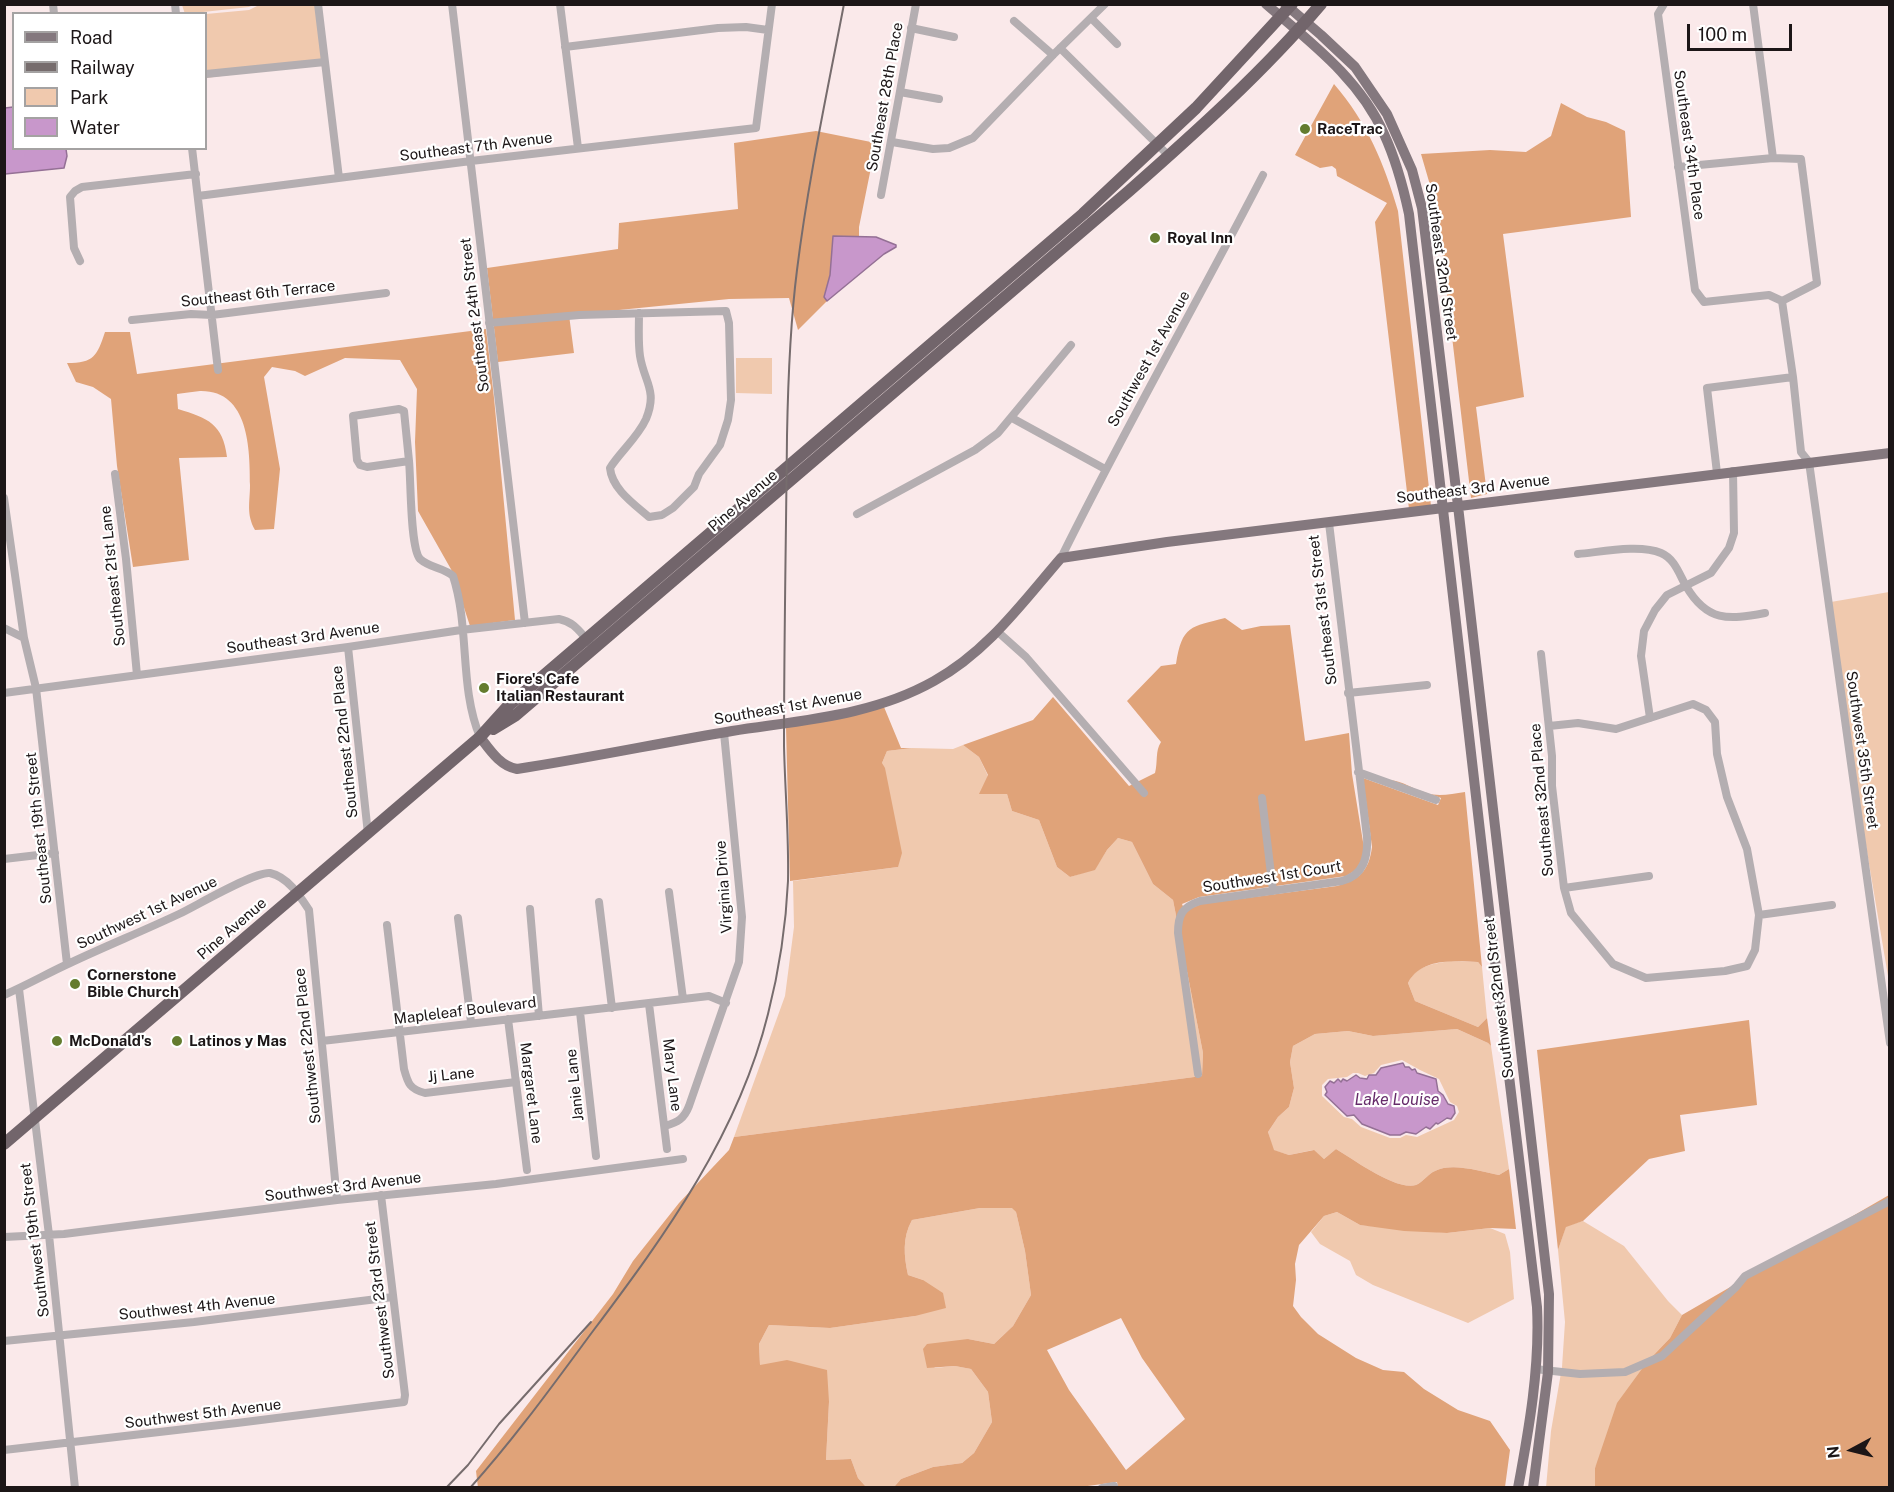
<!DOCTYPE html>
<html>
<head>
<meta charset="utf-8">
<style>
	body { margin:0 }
	#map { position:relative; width:1894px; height:1492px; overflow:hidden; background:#fae9ea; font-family:"Public Sans",sans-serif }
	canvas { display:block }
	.frame { position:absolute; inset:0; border:6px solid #1c1617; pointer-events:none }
	.legend { position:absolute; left:12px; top:12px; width:195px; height:138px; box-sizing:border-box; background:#fff; border:2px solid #a4a2a2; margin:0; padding:8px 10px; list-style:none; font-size:18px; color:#1c1617 }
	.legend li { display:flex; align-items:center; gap:12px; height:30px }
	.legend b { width:30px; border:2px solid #a4a2a2 }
	.north { position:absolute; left:1822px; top:1420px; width:60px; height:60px; -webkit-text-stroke:4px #fff; paint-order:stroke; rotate:263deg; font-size:16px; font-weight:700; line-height:24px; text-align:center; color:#1c1617 }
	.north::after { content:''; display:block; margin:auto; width:21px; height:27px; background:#1c1617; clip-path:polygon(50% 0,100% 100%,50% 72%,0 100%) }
	.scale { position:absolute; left:1687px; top:24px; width:105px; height:27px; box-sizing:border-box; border:3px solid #1c1617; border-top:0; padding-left:8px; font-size:18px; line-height:21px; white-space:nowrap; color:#1c1617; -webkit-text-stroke:4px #fff; paint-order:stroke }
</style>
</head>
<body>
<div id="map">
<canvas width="1894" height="1492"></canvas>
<div class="frame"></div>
<ul class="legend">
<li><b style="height:8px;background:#84787e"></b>Road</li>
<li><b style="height:8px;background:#766c6d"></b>Railway</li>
<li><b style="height:16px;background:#f0c9ae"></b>Park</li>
<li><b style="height:16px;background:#c897cb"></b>Water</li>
</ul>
<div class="north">N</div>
<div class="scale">100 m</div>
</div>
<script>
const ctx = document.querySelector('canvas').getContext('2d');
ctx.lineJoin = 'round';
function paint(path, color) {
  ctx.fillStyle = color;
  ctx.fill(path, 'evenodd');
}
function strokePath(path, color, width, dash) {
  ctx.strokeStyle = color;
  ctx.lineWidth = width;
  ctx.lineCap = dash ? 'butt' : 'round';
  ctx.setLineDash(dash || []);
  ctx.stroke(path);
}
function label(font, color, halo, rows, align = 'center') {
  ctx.font = font + ' "Public Sans",sans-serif';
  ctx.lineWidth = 4.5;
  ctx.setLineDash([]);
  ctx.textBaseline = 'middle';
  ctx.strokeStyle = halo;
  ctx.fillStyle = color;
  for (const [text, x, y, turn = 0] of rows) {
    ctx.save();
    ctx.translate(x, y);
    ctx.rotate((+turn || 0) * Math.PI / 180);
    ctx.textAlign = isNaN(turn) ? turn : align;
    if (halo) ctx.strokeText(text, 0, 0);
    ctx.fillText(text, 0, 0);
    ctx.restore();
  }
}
paint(new Path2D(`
	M182,5H253L249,7L185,14Z
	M259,5H318L325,63L206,78V14L249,10Z
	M736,358H772V394L736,393Z
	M1889,592V982L1825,603Z
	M963,745L979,757L988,776L980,794H1007L1012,811L1039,820L1057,867L1070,877L1095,869L1107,850L1118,838L1132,842L1153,884L1173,900L1203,1053L1202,1076L734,1137L785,996L794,927L793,881L898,867L891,803L882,763L887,751L912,748L953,749Z
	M1451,961L1478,962L1482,967L1487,1018L1478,1027L1415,1001L1408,983C1417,965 1432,964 1451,961Z
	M1457,1029L1488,1043L1491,1046L1509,1169L1499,1175C1481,1172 1453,1162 1435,1171C1428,1174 1423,1182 1416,1185C1396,1191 1353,1159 1336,1149L1324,1159L1313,1150L1289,1155L1273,1150L1268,1132L1278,1117L1289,1107L1294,1088L1290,1062L1293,1046L1315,1034L1348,1031L1373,1036ZM1402,1060L1420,1070L1439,1079L1450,1102L1457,1106L1459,1112L1454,1120L1417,1137L1406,1135L1400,1138H1390L1361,1127L1352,1119L1344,1117L1322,1096V1085L1328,1079L1347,1077L1353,1073H1358L1365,1076L1374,1073L1381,1065Z
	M980,1208H1013L1016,1212L1025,1251L1031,1295L1013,1326L994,1344L968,1339L934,1368L955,1366L971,1369L988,1392L992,1422L974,1453L962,1463L933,1467L901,1479L894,1487H866L858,1478L851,1459L826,1460L829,1402L760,1365L759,1344L769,1325L830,1328L915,1316L923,1280L908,1275C904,1256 902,1238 912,1220Z
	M1337,1212L1360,1225L1447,1233L1490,1228L1505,1234L1510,1252L1514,1299L1468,1323L1373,1285L1356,1275L1350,1261L1320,1244L1311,1232L1324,1216Z
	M1583,1221L1624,1246L1668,1301L1682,1315L1670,1338L1647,1362L1595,1468V1487L1546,1488L1551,1431L1562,1367L1565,1322L1558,1250L1566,1226Z`), '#f0c9ae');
paint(new Path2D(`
	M1334,84C1367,122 1384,163 1398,211L1431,506L1409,509L1375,222L1387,203L1337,176L1336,169L1332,166L1320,168L1295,155Z
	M1561,103L1587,117L1606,122L1625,131L1631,217L1503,234L1524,397L1476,407L1487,494L1471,498L1437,209L1421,154L1490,150L1526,152L1551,136Z
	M816,131L876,143L859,227V237L833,236L830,275L824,296L827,301L798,330L789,298L729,299L569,315L574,353L498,362L487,268L618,249L619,223L738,209L734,143Z
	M486,329L494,398L515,620L470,626L452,571L418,511L415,442L417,389L400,360L345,358L305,376L295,371L272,367L264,377L280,469L274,529L255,530C246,514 250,502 250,485C250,449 249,390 200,391C192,392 184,393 177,394L178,409C208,418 223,424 227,457L179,458L189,560L133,567L117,466L111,399L93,387L76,382L67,363C94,363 97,356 105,332H130L137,374Z
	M1225,618L1242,630L1261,626L1290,625L1305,741L1349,733L1352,774L1364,848L1363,857L1356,870L1346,876L1199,897L1182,904L1185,911L1201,904L1337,886C1359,880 1369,871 1372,847L1363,778L1438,805L1441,798L1390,780C1403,781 1413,789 1426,793C1439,797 1451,794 1465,792L1482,967L1478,962C1453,961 1421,958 1408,983L1415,1001L1478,1027L1487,1018L1491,1046L1488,1043L1457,1029L1373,1036L1348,1031L1315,1034L1293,1046L1290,1062L1294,1088L1289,1107L1278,1117L1268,1132L1274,1150L1289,1155L1314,1150L1324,1159L1336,1149C1353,1159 1396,1191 1416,1185C1423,1182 1428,1174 1435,1171C1453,1162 1481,1172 1499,1175L1509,1169L1516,1229L1490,1228L1447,1233L1404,1231L1360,1225L1337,1212L1324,1216L1299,1245L1295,1264L1296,1280L1293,1306L1301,1317L1318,1334L1356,1358L1383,1370L1404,1372L1424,1389L1458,1410L1490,1421L1510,1450L1505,1487L1118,1488L1117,1482L1073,1488L894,1487L901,1479L933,1467L962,1463L974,1453L992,1422L988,1392L971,1369L955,1366L927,1368L923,1349L927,1344L968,1339L994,1344L1013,1326L1031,1295L1025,1251L1016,1212L1012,1208H980L912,1220C902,1238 904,1256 908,1275L923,1280L943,1293L946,1308L915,1316L830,1328L769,1325L759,1344L760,1365L787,1360L827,1370L829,1402L826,1460L851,1459L858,1478L866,1487L478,1488L476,1471L613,1294L633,1261L679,1203L729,1150L734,1137L1202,1076L1203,1053L1173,900L1153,884L1132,842L1118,838L1107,850L1095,870L1070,877L1057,867L1039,820L1012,811L1007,794H979L988,775L979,757L963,745L1033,720L1053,697L1129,786L1155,773C1158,762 1155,751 1161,742L1127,701L1161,666L1176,664C1182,625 1191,627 1225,618ZM1121,1318L1142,1358L1185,1419L1126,1470L1069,1390L1047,1350Z
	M884,707L901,748H912L887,751L882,763L885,768L902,853L898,867L790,881L786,727Z
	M1749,1020L1757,1105L1680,1115L1685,1151L1649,1159L1583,1221L1566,1227L1558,1250L1537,1050Z
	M1889,1195V1487L1595,1488V1468L1617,1403L1647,1362L1670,1338L1682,1315Z`), '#e0a379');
const water = new Path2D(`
	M13,107L14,148L66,149L67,156L64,168L5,174V108Z
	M833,236L876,237L896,245V247L884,254L827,301L824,297L830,275Z
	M1403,1063L1405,1067H1409L1412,1070L1415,1069L1417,1073L1436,1079L1438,1091L1443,1095L1448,1104L1454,1106L1455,1113L1451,1119L1447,1118L1438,1124L1436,1123L1430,1129L1426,1127L1416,1134L1406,1132L1400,1135H1390L1362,1124L1354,1115L1347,1116L1325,1095L1327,1092L1325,1087L1330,1081L1334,1083L1338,1079L1341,1082L1343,1079L1347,1081L1356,1075L1360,1078L1367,1079L1369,1075H1376L1381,1068Z`);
paint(water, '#c897cb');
strokePath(water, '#947095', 1.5);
strokePath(new Path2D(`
	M53,4L54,14
	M175,4L176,14
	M318,4L339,178
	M452,4L525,623
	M560,4L578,148
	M1664,4L1658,14L1695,290L1704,302L1769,295L1782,301L1817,283L1801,159L1773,158L1678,167
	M1753,4L1773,158
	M1091,18L1117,44
	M1014,21L1053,55
	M911,28L954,37
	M565,47L718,28L746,27L768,30
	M1060,48L1169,156
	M206,74L325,62
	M900,92L939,99
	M892,142L933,149L949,148L973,138L1053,55L1105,4
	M192,148L218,370
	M881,195L916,4
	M198,196L471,161L756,128L772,4
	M80,261L74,248L70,197L75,191L82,187L196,174
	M1782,301L1793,377L1801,452L1809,462L1890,1043
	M132,320L191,314L212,315L386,293
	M489,323L579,315L726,311L729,323L731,400L728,420L720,445L699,474L694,487L673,508L662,515L649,517C634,504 612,489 610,468C620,452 638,437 646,419C658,390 644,382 640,356C638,342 639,327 639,313
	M1012,418L1105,469
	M409,461L367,467L360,465L357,460L353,416L399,409L404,411L409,461C411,480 410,548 420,559C430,568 444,568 453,576C470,628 459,687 480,737
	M1717,473L1707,388L1793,377
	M115,474L126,559L137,675
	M4,498L24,638
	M857,514L975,450L998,433L1071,345
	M1578,554C1601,552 1640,544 1661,553C1675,559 1679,574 1686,586C1707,622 1728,620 1765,613
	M1061,558C1125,428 1197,303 1263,175
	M4,628L24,638L36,688L67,964
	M998,632L1026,657L1144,793
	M348,647L368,834
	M1541,654L1552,756V786L1564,888L1571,913L1613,964L1646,978L1725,971L1747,966L1755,950L1759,915L1747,849L1727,797L1717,754L1715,722L1706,710L1693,704L1616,729L1578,723L1549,726
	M4,693L348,647L461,630L559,619C574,622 579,631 589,642
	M1348,693L1427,685
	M1650,718L1641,656L1644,631L1655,610L1667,595L1711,573L1729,548L1734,533L1733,471
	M1358,772L1436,800
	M1262,798L1273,891
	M4,859L55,853
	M1564,888L1649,876
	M669,892L683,999
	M599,902L612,1008
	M530,909L539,1016
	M1759,915L1832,905
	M458,918L471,1022
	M387,925L404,1069C408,1084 410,1089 425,1093L516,1082
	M19,989L49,1235L75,1488
	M4,995C27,985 48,973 70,963C106,946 143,931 179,914C196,906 255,871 270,873C288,877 300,896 309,910L337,1200
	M649,1004L667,1149
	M580,1012L596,1156
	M508,1019L527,1170
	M322,1041L709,996L726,1003
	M1198,1074L1178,933C1178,915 1182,907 1200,901L1342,881C1364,875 1368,857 1367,837L1329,523
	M665,1126C678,1122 684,1119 689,1106L739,962L742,917L724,733
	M4,1237L64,1234L127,1226L337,1200L496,1184L683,1159
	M4,1341L194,1322L393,1297
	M1535,1369L1580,1374L1625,1372L1662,1356L1736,1287L1745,1276L1890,1201
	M4,1450L237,1423L404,1402L405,1395L381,1195
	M1102,1488L1114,1486`), '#b4aeb1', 8);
strokePath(new Path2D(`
	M1266,4C1310,42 1360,79 1384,134C1396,160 1403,186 1409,214L1493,944L1537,1307C1540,1367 1529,1429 1518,1488
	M1285,4L1321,35L1355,67L1387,114L1412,170L1422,208L1458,506L1549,1294L1548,1372L1533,1488
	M480,737C490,750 500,766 517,769C589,758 660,743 732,731C802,720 872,716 934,681C987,652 1023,602 1061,558L1167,542L1890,453`), '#84787e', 10);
strokePath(new Path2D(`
	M493,729L516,715L1129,191C1196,132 1263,72 1321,4
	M4,1144L480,737L508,706L1083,214L1196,108L1292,4`), '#72656b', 12);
strokePath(new Path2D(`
	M446,1488L468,1465L499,1424L591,1322
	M470,1488C515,1438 553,1385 593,1331C666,1234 738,1135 768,1014C779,971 786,925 788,881C789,836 785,791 784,746C784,643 786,540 787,436C788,381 790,325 797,270C808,181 827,93 844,4`), '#766c6d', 2);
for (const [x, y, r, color] of [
	[1305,129,6,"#647c2f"],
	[1155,238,6,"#647c2f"],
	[484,688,6,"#647c2f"],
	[75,984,6,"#647c2f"],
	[57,1041,6,"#647c2f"],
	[177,1041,6,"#647c2f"]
]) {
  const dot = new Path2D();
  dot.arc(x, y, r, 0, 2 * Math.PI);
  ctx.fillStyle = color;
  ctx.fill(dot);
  strokePath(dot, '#fff', 2);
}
label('15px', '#1c1617', '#fff', [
	["Southeast 28th Place",885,97,-80],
	["Southeast 34th Place",1689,145,82],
	["Southeast 7th Avenue",476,147,-7],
	["Southeast 32nd Street",1441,262,82],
	["Southeast 6th Terrace",258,294,-6],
	["Southeast 24th Street",475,315,-97],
	["Southwest 1st Avenue",1149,359,-61],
	["Southeast 3rd Avenue",1473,489,-7],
	["Pine Avenue",743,501,-41],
	["Southeast 21st Lane",113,576,-96],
	["Southeast 31st Street",1323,610,-97],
	["Southeast 3rd Avenue",303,638,-8],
	["Southeast 1st Avenue",788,707,-10],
	["Southeast 22nd Place",345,742,-96],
	["Southwest 35th Street",1862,750,82],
	["Southeast 32nd Place",1542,800,-95],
	["Southeast 19th Street",39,828,-96],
	["Southwest 1st Court",1272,877,-9],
	["Virginia Drive",724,887,-94],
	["Southwest 1st Avenue",147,913,-25],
	["Pine Avenue",232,929,-41],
	["Southwest 32nd Street",1499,998,-97],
	["Mapleleaf Boulevard",465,1011,-7],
	["Southwest 22nd Place",308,1046,-96],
	["Jj Lane",451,1075,-6],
	["Mary Lane",672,1075,83],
	["Janie Lane",575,1085,-96],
	["Margaret Lane",531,1093,83],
	["Southwest 3rd Avenue",343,1187,-7],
	["Southwest 19th Street",35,1240,-97],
	["Southwest 23rd Street",380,1300,-97],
	["Southwest 4th Avenue",197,1307,-6],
	["Southwest 5th Avenue",203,1414,-7]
]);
label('bold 15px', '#1c1617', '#fff', [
	["RaceTrac",1317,129],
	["Royal Inn",1167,238],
	["Fiore's Cafe",496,679],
	["Italian Restaurant",496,696],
	["Cornerstone",87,975],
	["Bible Church",87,992],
	["McDonald's",69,1041],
	["Latinos y Mas",189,1041]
], 'left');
label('italic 16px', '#662b6a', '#fff', [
	["Lake Louise",1397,1100]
]);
</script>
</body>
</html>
